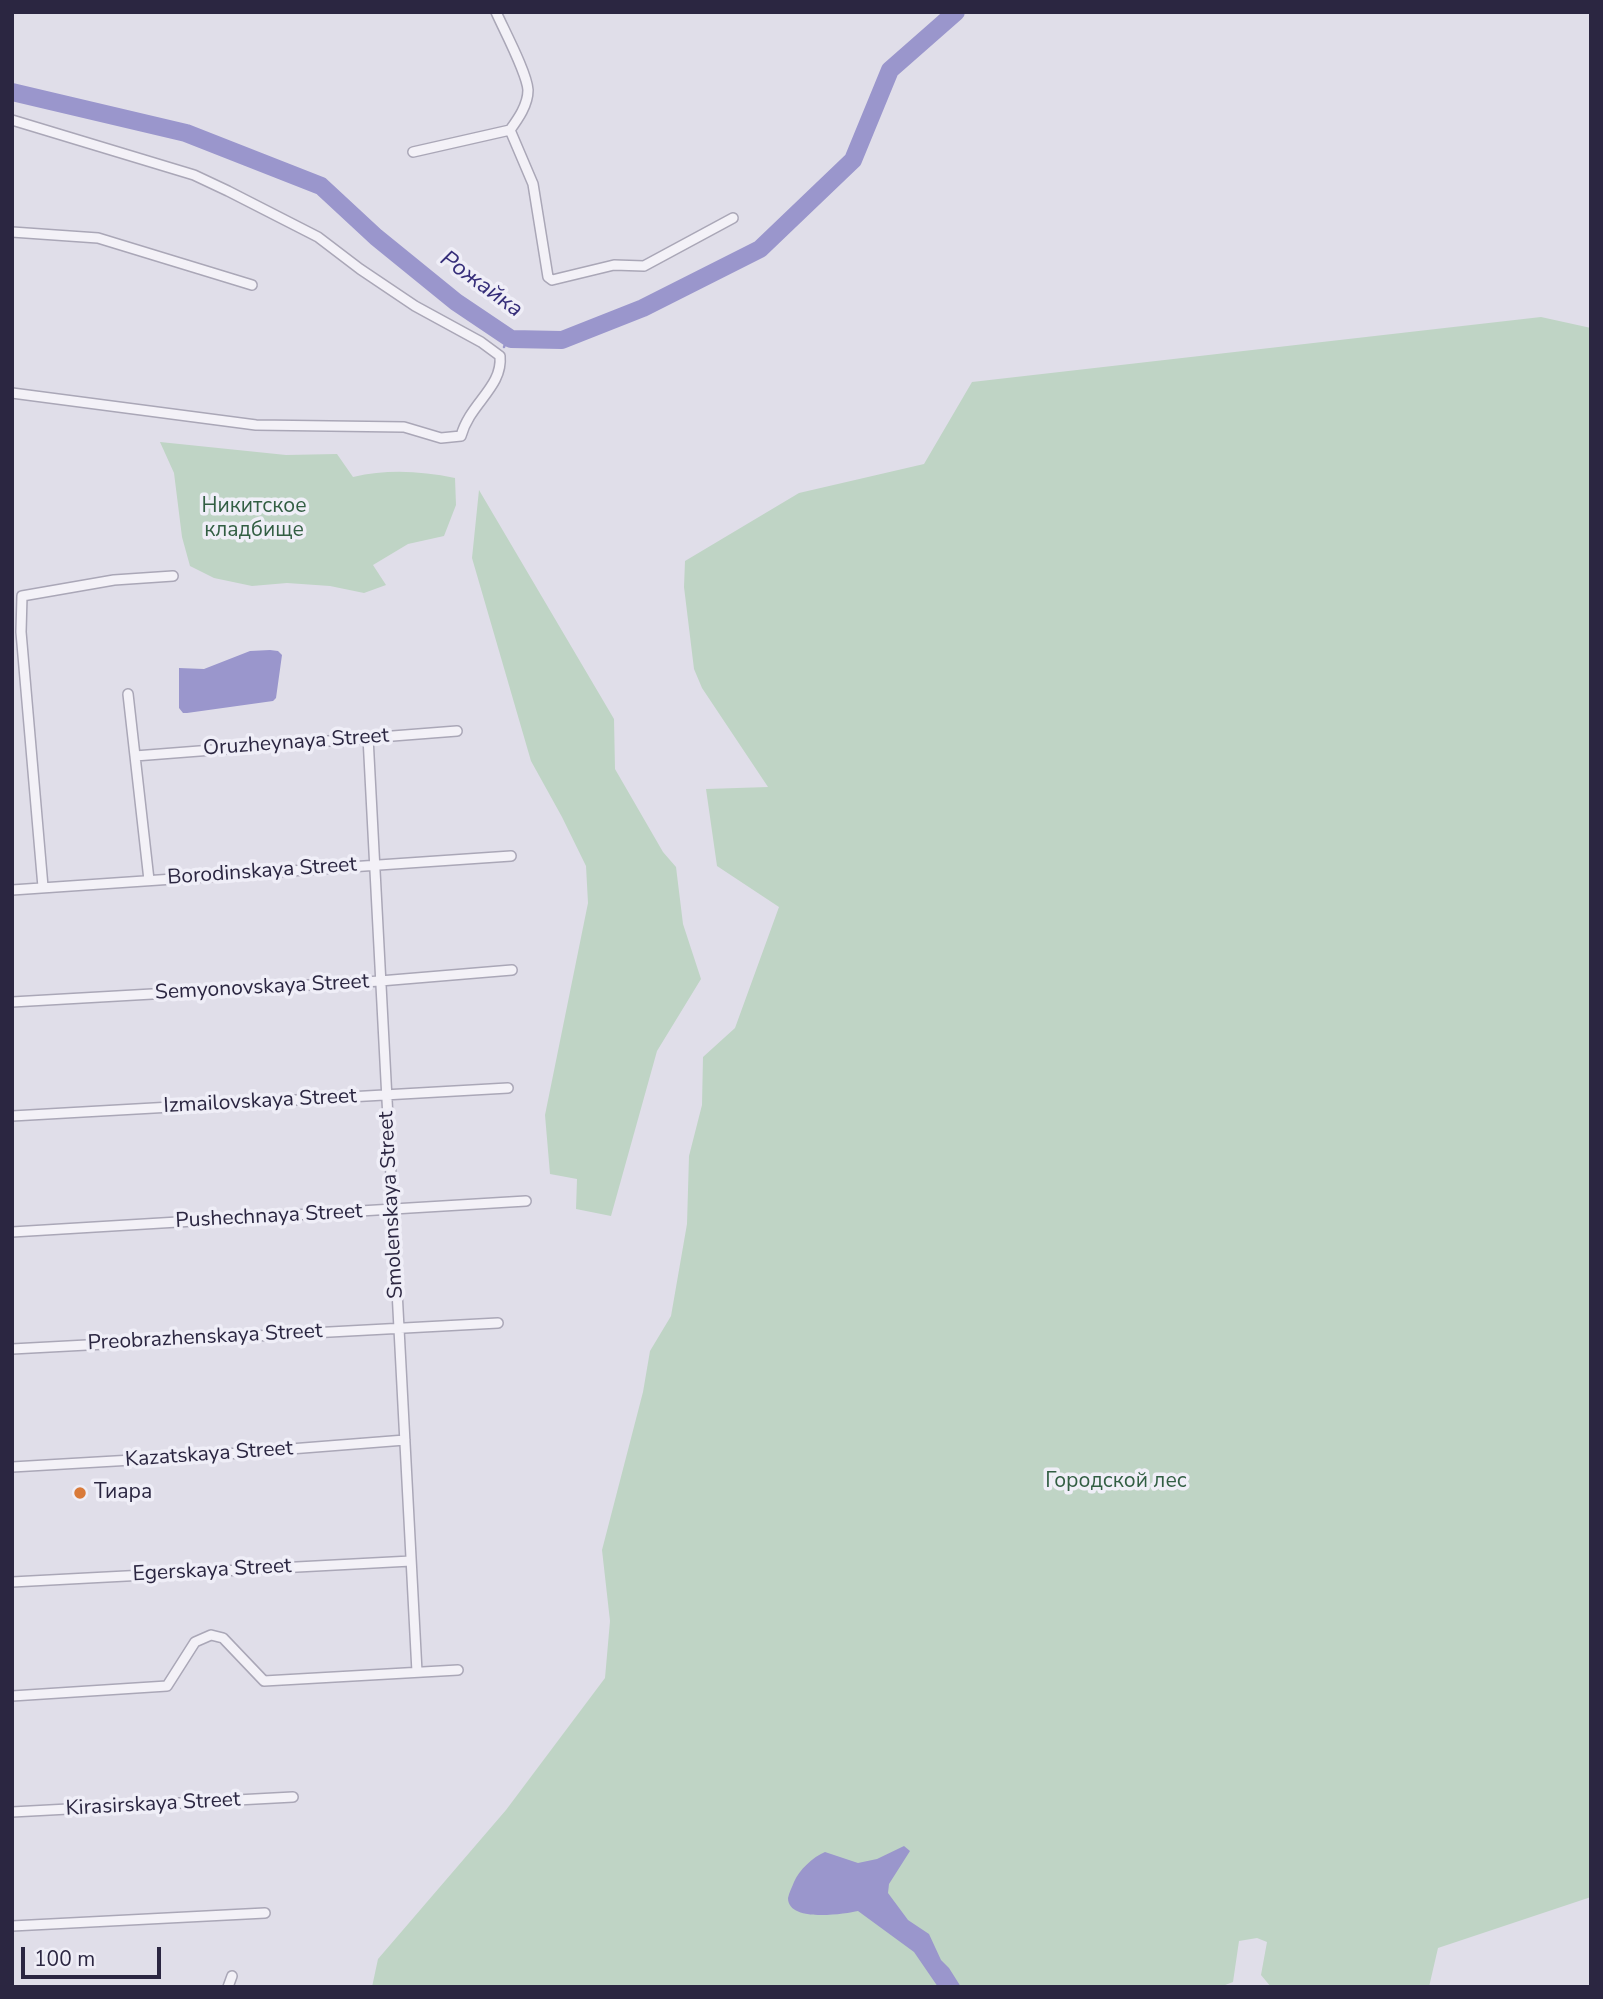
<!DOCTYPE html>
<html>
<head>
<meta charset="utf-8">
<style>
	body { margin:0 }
	#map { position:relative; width:1603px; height:1999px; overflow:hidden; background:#e0dee9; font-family:"Nunito Sans",sans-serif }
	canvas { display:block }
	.frame { position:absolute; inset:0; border:14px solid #2b2641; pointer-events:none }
	.scale { position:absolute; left:21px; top:1947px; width:140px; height:32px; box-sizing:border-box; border:4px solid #2b2641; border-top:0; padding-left:9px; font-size:21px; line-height:24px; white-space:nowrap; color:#2b2641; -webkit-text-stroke:5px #efeef7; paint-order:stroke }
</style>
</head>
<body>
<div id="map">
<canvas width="1603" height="1999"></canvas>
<div class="frame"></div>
<div class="scale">100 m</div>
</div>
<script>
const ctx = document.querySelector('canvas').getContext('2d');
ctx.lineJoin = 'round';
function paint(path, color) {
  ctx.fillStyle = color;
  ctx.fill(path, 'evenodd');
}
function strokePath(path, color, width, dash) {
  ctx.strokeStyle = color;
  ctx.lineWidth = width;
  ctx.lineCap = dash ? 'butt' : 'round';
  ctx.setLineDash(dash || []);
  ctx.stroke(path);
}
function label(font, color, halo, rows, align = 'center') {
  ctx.font = font + ' "Nunito Sans",sans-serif';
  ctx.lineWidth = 7;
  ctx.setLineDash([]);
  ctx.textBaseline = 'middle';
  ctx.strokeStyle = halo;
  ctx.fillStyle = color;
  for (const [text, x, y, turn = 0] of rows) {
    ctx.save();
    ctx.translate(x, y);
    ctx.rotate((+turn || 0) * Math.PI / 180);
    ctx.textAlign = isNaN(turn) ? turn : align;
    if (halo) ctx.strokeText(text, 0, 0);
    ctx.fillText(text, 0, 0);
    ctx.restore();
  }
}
paint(new Path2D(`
	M1541,317L1591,328V1897L1438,1948L1429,1987H1271L1261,1975L1267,1942L1257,1938L1239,1941L1233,1982L1220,1987H372L378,1959L506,1810L605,1678L610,1621L602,1550L643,1392L650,1351L671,1316L687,1224L689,1156L702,1105L703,1057L735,1028L779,907L717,866L706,789L768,787L702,688L694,669L684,587L685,561L799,493L924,464L972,382Z
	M160,442L286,455L337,454L353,477C388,469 420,471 455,478L456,505L444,536L408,544L373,565L386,585L364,593L330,586L287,583L252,586L214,578L190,566L182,537L174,473Z
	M479,490L614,719L615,769L663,852L676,867L683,924L701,979L657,1051L611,1216L576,1209L577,1179L550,1174L545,1115L588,903L586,866L562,817L531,761L472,558Z`), '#bfd4c5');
paint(new Path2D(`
	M270,650L278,651L282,655L276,698L273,701L187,713H183L179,708V668L204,669L250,651Z
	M904,1846L910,1851L889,1884L888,1893L908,1920L929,1934L941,1960L949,1968L961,1987H938L914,1952L858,1911C844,1914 788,1923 788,1898C789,1893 792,1887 794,1882C799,1870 813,1857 825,1852L858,1863L877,1859Z`), '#9a96cc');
strokePath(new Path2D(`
	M504,347L506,342L511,339`), '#9a96cc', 2.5);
strokePath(new Path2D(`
	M12,92L186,133L321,186L376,237L456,302L511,339L562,340L643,308L760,249L853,160L890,70L956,12`), '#9a96cc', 18);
const minor = new Path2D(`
	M12,120L194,175L228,191L318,237L360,269L415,306L481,342L500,356C503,387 470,403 461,436L441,438L404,427L256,425L12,393
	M510,130L533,184L548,277L552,280L614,265L644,266L733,218
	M413,152L510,130C518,119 528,105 528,90C527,73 504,30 496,12
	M12,232L98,238L252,285
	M128,694L149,880
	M368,737L417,1672
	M135,756L457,731
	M43,887L21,632L22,596L114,580L173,576
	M12,890L511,856
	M12,1002L380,981L512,970
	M12,1116L508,1088
	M12,1232L526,1201
	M12,1349L498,1323
	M12,1467L201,1456L405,1440
	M12,1582L411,1561
	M12,1696L167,1686L195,1642L211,1635L223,1638L264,1681L458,1670
	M12,1812L293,1797
	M12,1926L265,1913
	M228,1987L232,1976`);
strokePath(minor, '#aaa7b7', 12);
strokePath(minor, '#f3f1f7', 9);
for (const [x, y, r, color] of [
	[80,1493,7,"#d97a39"]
]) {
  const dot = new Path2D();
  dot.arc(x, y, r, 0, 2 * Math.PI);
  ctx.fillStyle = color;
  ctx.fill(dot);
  strokePath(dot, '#efeef7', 2.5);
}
label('21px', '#325e43', '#efeef7', [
	["Никитское",254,507],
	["кладбище",254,531],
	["Городской лес",1116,1482]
]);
label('21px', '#2b2641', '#efeef7', [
	["Oruzheynaya Street",296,743,-4],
	["Borodinskaya Street",262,872,-4],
	["Semyonovskaya Street",262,988,-3],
	["Izmailovskaya Street",260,1102,-3],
	["Smolenskaya Street",392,1205,-93],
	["Pushechnaya Street",269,1217,-3],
	["Preobrazhenskaya Street",205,1338,-3],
	["Kazatskaya Street",209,1455,-4],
	["Egerskaya Street",212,1571,-3],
	["Kirasirskaya Street",153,1805,-3]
]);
label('21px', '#2b2641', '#efeef7', [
	["Тиара",94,1493]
], 'left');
label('italic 23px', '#352d79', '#efeef7', [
	["Рожайка",481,285,36]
]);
</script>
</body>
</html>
